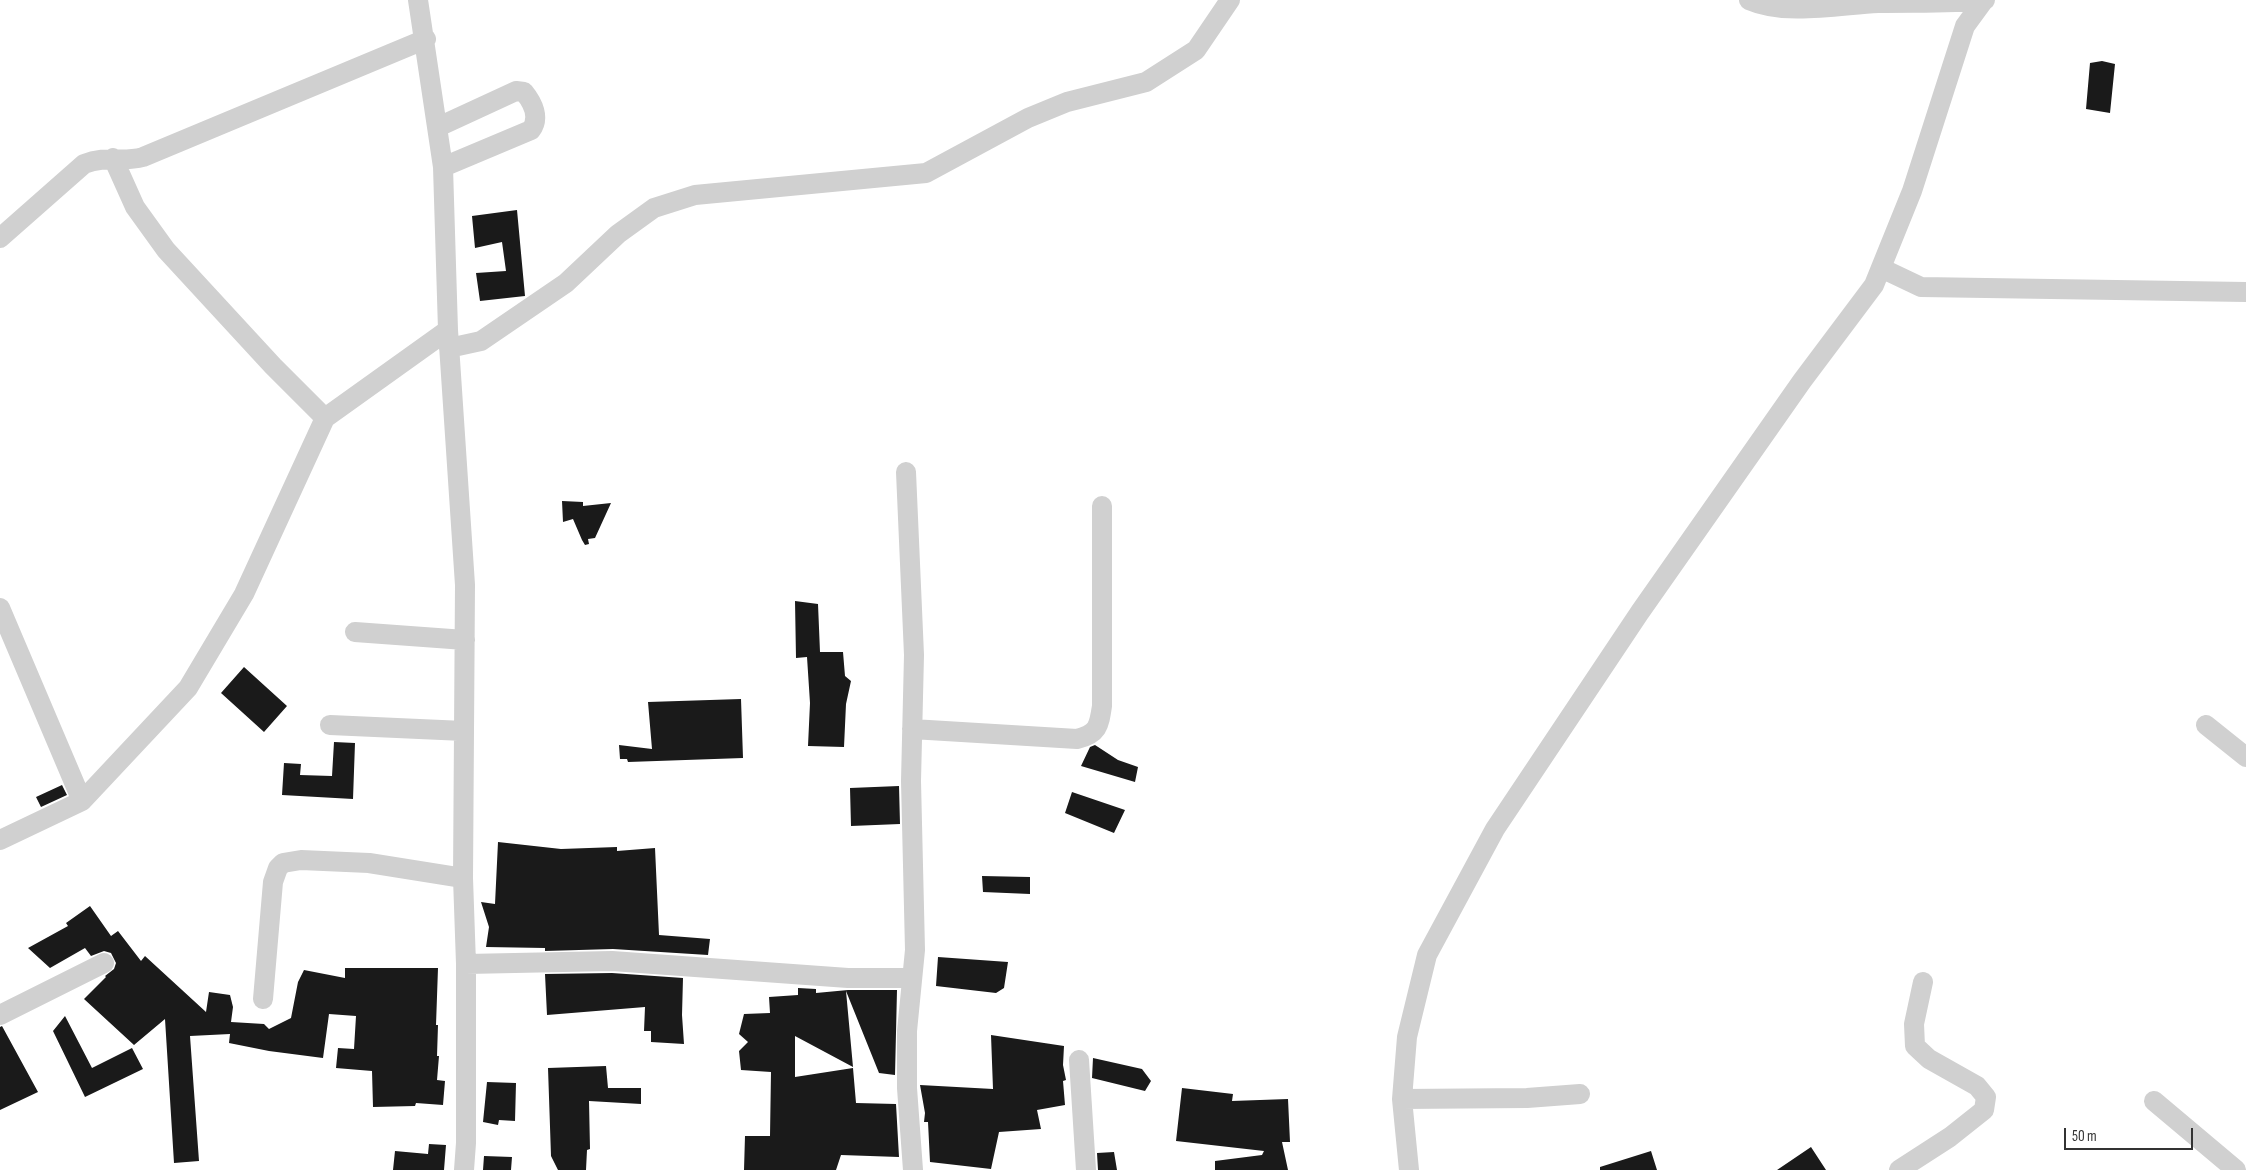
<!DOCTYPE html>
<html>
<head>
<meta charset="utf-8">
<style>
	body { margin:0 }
	#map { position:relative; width:2246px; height:1170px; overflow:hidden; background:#fff; font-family:"Sofia Sans Condensed",sans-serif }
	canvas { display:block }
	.scale { position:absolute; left:2064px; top:1128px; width:129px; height:22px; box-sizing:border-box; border:2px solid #333; border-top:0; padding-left:6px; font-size:15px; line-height:18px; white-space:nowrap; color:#333; -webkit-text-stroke:4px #fff; paint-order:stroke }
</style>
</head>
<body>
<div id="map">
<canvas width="2246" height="1170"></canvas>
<div class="scale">50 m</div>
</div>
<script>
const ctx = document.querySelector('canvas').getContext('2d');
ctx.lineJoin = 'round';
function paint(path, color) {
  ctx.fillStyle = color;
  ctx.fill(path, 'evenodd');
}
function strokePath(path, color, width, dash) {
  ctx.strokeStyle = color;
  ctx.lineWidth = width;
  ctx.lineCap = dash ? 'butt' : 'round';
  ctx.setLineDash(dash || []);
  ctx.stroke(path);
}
paint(new Path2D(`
	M2102,61L2115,64L2110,113L2086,109L2090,63Z
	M517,210L525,296L480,301L476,273L506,271L502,242L475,248L472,216Z
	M562,501L583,502V506L611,503L595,538L588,539L589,544L585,545L582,540L573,519L563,522Z
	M795,601L818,604L820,652H843L845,676L851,681L846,704L844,747L808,746L810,703L807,657L796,658Z
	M244,667L287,706L264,732L221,693Z
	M741,699L743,758L628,762L627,759H620L619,745L652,749L648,702Z
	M334,742L355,743L353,799L282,795L284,763L301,764L300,775L332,776Z
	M1095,745L1118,760L1138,767L1135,782L1081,766L1090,747Z
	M62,785L67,795L41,807L36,797Z
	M899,786L900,824L851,826L850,788Z
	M1072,792L1125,810L1114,833L1065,813Z
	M498,842L561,849L617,847V851L655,848L659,935L710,939L708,955L613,949L545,951V948L486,947L489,927L481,902L495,904Z
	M982,876L1030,877V894L983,892Z
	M90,906L111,936L118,931L141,961L145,956L206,1012L209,992L230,995L233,1007L231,1022L264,1024L269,1029L291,1018L298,982L304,970L345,978V968H438L436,1025H438L437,1056H439L437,1080L445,1081L443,1105L416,1103L415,1106L373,1107L372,1071L336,1068L338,1048L354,1049L356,1016L329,1014L323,1058L269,1051L229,1043L230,1034L190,1036L199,1161L174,1163L165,1019L134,1045L84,999L106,977L105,976L114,969L116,963L111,953L104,951L91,956L85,948L50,968L28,948L68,926L66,923Z
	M938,957L1008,962L1004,988L996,993L936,986Z
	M612,973L683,978L682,1015L684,1044L651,1042V1031H644L645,1007L547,1015L545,974Z
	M798,988L816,989V993L848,990H897L895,1075L879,1073L846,991L853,1067L795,1036V1077L853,1068L856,1103L896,1104L899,1157L841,1155L836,1170H744L745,1136H770L771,1072L741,1070L739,1051L748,1042L739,1034L744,1014L770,1013L769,997L798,995Z
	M65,1016L92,1068L132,1048L143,1069L85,1097L53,1031Z
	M2,1026L38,1092L0,1110V1027Z
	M991,1035L1064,1046L1063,1065L1066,1080L1063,1081L1065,1105L1037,1110L1041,1129L999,1132L991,1169L930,1162L928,1122H924L925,1113L920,1085L993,1089Z
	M1093,1058L1142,1069L1151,1081L1145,1091L1092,1078Z
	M606,1066L608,1088H641V1104L589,1101L590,1149L587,1150L586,1170H558L551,1156L548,1068Z
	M487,1082L516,1083L515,1121L499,1120L498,1125L483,1122Z
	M1182,1088L1233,1094L1232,1101L1288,1099L1290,1142H1282L1288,1170H1215V1161L1262,1155L1264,1151L1176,1141Z
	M429,1144L446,1145L444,1170H393L395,1151L428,1154Z
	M1811,1147L1826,1170H1777Z
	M1651,1151L1657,1170H1600V1167Z
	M1114,1152L1117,1170H1098L1097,1153Z
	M484,1156L512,1157L511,1170H483Z`), '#1a1a1a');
strokePath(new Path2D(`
	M418,0L443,167L448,330L465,585L463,878L466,964V1143L464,1170
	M1749,0C1785,16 1839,5 1878,3C1914,2 1949,4 1985,0
	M438,127L516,91L524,92C533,103 540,118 531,130L443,167
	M113,158L135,207L166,250L273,366L325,418
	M0,238L84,164C107,155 122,163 143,157L426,39
	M1881,268L1921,287L2246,292
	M449,348L481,341L566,283L618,234L654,208L695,195L926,173L1028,118L1067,102L1146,82L1196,50L1230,0
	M906,472L914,655L911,781L915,950L907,1031V1088L913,1170
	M0,608L82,801
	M355,632L465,640
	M330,725L464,731
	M2206,725L2246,757
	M912,729L1077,739C1098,734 1099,726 1102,706V506
	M0,840L82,801L188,688L244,594L325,418L448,330
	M466,964L612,961L848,978H911
	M263,999L273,882L278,868L283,863L301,860L369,863L463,878
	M0,1015L104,963
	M1079,1060L1086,1170
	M1402,1099L1527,1098L1580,1094
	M2154,1101L2236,1170
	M1409,1170L1402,1099L1407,1037L1427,955L1495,829L1640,612L1802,381L1874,285L1912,191L1965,26L1984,0
	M1899,1170L1950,1137L1984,1110L1986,1097L1977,1086L1929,1059L1915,1046L1914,1024L1923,982`), '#d0d0d0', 20);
</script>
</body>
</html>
